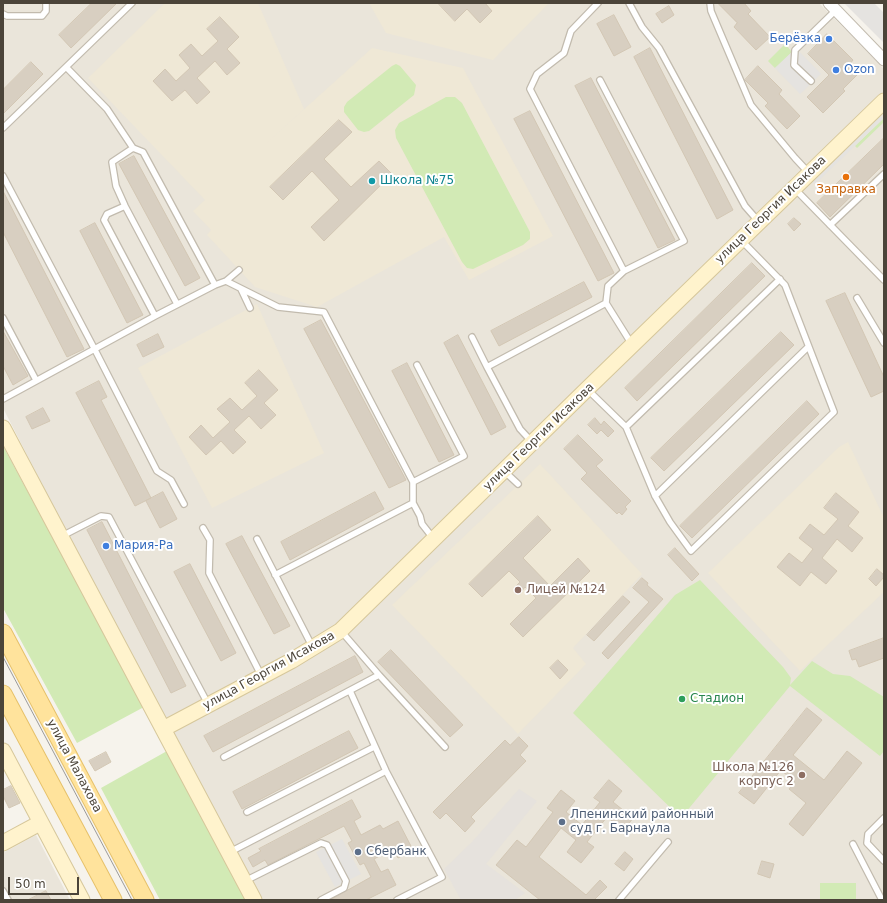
<!DOCTYPE html>
<html>
<head>
<meta charset="utf-8">
<style>
	body { margin:0 }
	#map { position:relative; width:887px; height:903px; overflow:hidden; background:#f6f3ec; font-family:"DejaVu Sans",sans-serif }
	canvas { display:block }
	.frame { position:absolute; inset:0; border:4px solid #4b4439; pointer-events:none }
	.scale { position:absolute; left:8px; top:877px; width:71px; height:18px; box-sizing:border-box; border:2px solid #4b4439; border-top:0; padding-left:5px; font-size:12px; line-height:14px; white-space:nowrap; color:#4b4439; -webkit-text-stroke:3px #fff; paint-order:stroke }
</style>
</head>
<body>
<div id="map">
<canvas width="887" height="903"></canvas>
<div class="frame"></div>
<div class="scale">50 m</div>
</div>
<script>
const ctx = document.querySelector('canvas').getContext('2d');
ctx.lineJoin = 'round';
function paint(path, color) {
  ctx.fillStyle = color;
  ctx.fill(path, 'evenodd');
}
function strokePath(path, color, width, dash) {
  ctx.strokeStyle = color;
  ctx.lineWidth = width;
  ctx.lineCap = dash ? 'butt' : 'round';
  ctx.setLineDash(dash || []);
  ctx.stroke(path);
}
function label(font, color, halo, rows, align = 'center') {
  ctx.font = font + ' "DejaVu Sans",sans-serif';
  ctx.lineWidth = 4;
  ctx.setLineDash([]);
  ctx.textBaseline = 'middle';
  ctx.strokeStyle = halo;
  ctx.fillStyle = color;
  for (const [text, x, y, turn = 0] of rows) {
    ctx.save();
    ctx.translate(x, y);
    ctx.rotate((+turn || 0) * Math.PI / 180);
    ctx.textAlign = isNaN(turn) ? turn : align;
    if (halo) ctx.strokeText(text, 0, 0);
    ctx.fillText(text, 0, 0);
    ctx.restore();
  }
}
paint(new Path2D(`
	M3,3H819L884,69V900H259L176,746L3,408Z
	M36,835L70,900H3V853Z`), '#eae5da');
paint(new Path2D(`
	M519,789L537,801L486,864L525,893L515,900H461L444,869L472,842Z`), '#e6e2dd');
paint(new Path2D(`
	M165,3H258L304,109L260,149L372,48L463,68L553,236L469,280L444,237L317,307L255,287L207,235L211,230L193,211L205,200L88,78Z
	M369,3H549L493,60L386,33Z
	M257,304L324,453L212,508L138,368Z
	M848,442L884,518V592L800,671L708,573L839,447Z
	M540,464L642,574L573,648L586,664L518,734L392,605Z`), '#efe8d6');
paint(new Path2D(`
	M785,44L792,52L775,68L768,61Z
	M396,64L400,66L416,85L414,95L369,131L364,132L358,130L344,112V107L347,102L392,66Z
	M446,97H455L462,103L530,232V239L523,245L473,269L467,268L462,262L396,138L395,130L399,123Z
	M883,119L884,122L857,148L855,146Z
	M3,446L144,707L77,743L3,608Z
	M700,580L783,667L791,678L790,685L812,661L833,674L850,676L884,697V751L880,756L790,686L681,818L573,713L675,595Z
	M167,751L245,900H160L101,788Z
	M820,883H856V900H820Z`), '#d2eab5');
paint(new Path2D(`
	M846,3H874L884,13V43L845,4Z
	M796,48L821,74L800,94L775,68Z
	M877,113L883,119L815,184L809,178Z
	M342,839L361,874L335,887L316,852Z`), '#e5e3e0');
const building = new Path2D(`
	M92,3H117L71,48L59,35Z
	M438,3H485L492,11L480,23L467,9L455,21Z
	M718,3H744L751,11L748,14L770,37L756,50L734,27L737,23Z
	M669,6L674,15L662,23L656,14Z
	M614,15L631,47L614,56L597,24Z
	M220,17L239,37L227,49L240,63L227,75L215,61L197,78L210,92L197,104L185,90L172,101L153,81L165,69L176,81L190,68L179,55L191,44L202,56L218,41L207,29Z
	M827,34L853,60L850,64L859,73L843,89L845,91L823,113L807,97L829,75L808,54Z
	M650,48L733,210L717,219L634,57Z
	M31,62L43,74L3,114V90Z
	M758,66L782,90L779,94L800,116L787,129L765,106L768,103L745,80Z
	M591,78L675,240L658,248L575,86Z
	M530,111L614,273L598,281L514,119Z
	M339,120L352,132L324,159L351,187L379,161L392,174L324,241L311,227L339,200L312,171L283,200L270,187Z
	M884,138V164L830,217L817,203Z
	M134,156L200,278L185,286L119,164Z
	M3,191L84,349L67,357L3,232Z
	M794,218L801,224L794,231L788,224Z
	M95,223L143,315L127,323L80,231Z
	M752,263L765,276L637,401L625,388Z
	M584,282L592,297L499,346L491,331Z
	M845,293L884,377V391L871,397L826,301Z
	M321,320L406,480L389,488L304,329Z
	M3,331L28,376L13,385L3,366Z
	M781,332L794,345L664,471L651,458Z
	M158,334L164,347L143,357L137,345Z
	M458,335L506,427L491,435L444,343Z
	M407,363L454,455L439,462L392,371Z
	M259,370L278,390L264,403L276,415L261,429L249,416L234,430L246,442L233,454L221,441L206,455L189,437L201,425L213,438L230,422L217,409L230,398L242,410L257,396L245,383Z
	M99,381L107,397L101,400L151,498L135,506L76,393Z
	M807,401L819,414L692,538L680,526Z
	M43,408L50,421L32,429L26,417Z
	M595,418L601,425L604,421L614,431L608,437L601,430L597,434L588,425Z
	M578,435L603,460L596,466L631,501L625,507L627,509L622,515L619,512L617,514L581,479L587,473L564,449Z
	M163,492L177,519L160,528L146,501Z
	M375,492L384,509L290,560L281,542Z
	M836,493L859,512L848,526L863,538L852,552L837,539L822,558L837,571L826,584L811,572L800,586L777,567L789,553L802,563L813,549L799,538L810,524L824,535L838,519L824,508Z
	M538,516L551,530L523,558L550,586L578,558L590,571L523,637L510,624L536,598L525,587L521,592L516,586L520,582L509,571L482,597L469,584Z
	M102,522L186,686L171,693L87,530Z
	M242,536L290,626L274,634L226,544Z
	M675,548L699,574L692,581L668,555Z
	M190,564L236,653L221,661L174,572Z
	M877,569L884,575V577L876,586L869,579Z
	M642,578L648,583L647,585L663,599L608,659L602,653L649,602L633,588Z
	M623,596L630,602L594,641L587,635Z
	M884,638V658L859,667L856,659L852,660L849,651Z
	M391,650L463,725L450,737L378,662Z
	M355,656L363,672L213,752L204,736Z
	M558,660L568,670L560,679L550,668Z
	M807,708L822,720L793,755L824,780L847,751L862,763L803,836L789,824L806,803L789,789L795,782L781,770L754,804L739,793Z
	M349,731L358,748L242,809L233,792Z
	M519,737L528,746L520,755L526,761L471,817L475,821L465,832L446,813L440,819L433,812L505,740L510,745Z
	M106,752L111,762L95,771L89,761Z
	M609,780L622,791L613,802L633,818L624,830L607,817L587,842L594,847L581,863L567,852L576,840L561,828L539,857L586,895L600,880L607,887L594,900H540L496,865L517,840L526,847L553,812L547,808L561,790L575,801L566,812L582,825L600,802L594,798Z
	M11,786L20,803L9,808L3,796V790Z
	M352,800L361,817L354,821L361,835L380,825L383,829L398,821L413,850L398,858L393,849L374,859L381,872L388,869L396,885L366,900H330L371,877L364,863L360,865L348,843L352,841L344,826L268,865L265,860L253,867L248,858L261,851L259,849Z
	M625,852L633,859L624,871L615,864Z
	M762,861L774,864L770,878L758,874Z
	M46,891L51,900H28Z`);
paint(building, '#d8cfc1');
strokePath(building, '#d3c7b4', 1);
const lane = new Path2D(`
	M598,3L571,31L564,53L537,74L530,89L624,271L684,241L600,80
	M629,3L642,27L659,48L745,206L759,222
	M710,3L711,11L751,105L795,158L809,173
	M3,14L7,16H42L46,11V3
	M811,81L794,65L795,50L836,10
	M3,128L132,3
	M133,148L112,162L116,186L125,206L177,304
	M3,176L94,348L157,471L171,480L184,504
	M794,188L884,280
	M125,206L107,214L104,220L155,316
	M830,225L884,174
	M226,281L239,270
	M215,285L226,281L278,307L324,312L413,482V503
	M241,289L250,308
	M857,298L884,343
	M606,303L631,343
	M3,318L36,380
	M472,337L487,367L606,303L608,286L624,271
	M487,367L520,429L532,442
	M587,389L626,427L655,496L670,522L691,551L834,412L785,285L741,240
	M3,399L155,316L215,285L143,152L133,148L107,109L66,67
	M626,427L780,279
	M504,471L518,484
	M413,482L464,456L417,365
	M655,496L808,347
	M203,528L210,540L209,573L261,675
	M62,536L101,516L109,517L208,704
	M257,539L312,646
	M275,575L413,503L420,516L422,524L433,538
	M379,675L445,747
	M350,691L386,771L442,877L397,900
	M224,757L379,675L341,631
	M247,812L374,747
	M884,818L868,834L867,843L884,861
	M853,844L882,900
	M230,852L386,771
	M245,881L321,843L327,845L346,881L344,888L321,900
	M3,891L8,900
	M619,900L668,842`);
const street = new Path2D(`
	M829,3L884,60`);
const secondary = new Path2D(`
	M3,428L254,900
	M163,729L291,661L340,631L587,389L884,101
	M3,751L82,900
	M3,843L40,823`);
const primary = new Path2D(`
	M3,633L145,900
	M3,694L113,900`);
strokePath(lane, '#c2bbae', 8);
strokePath(street, '#c2bbae', 13);
strokePath(secondary, '#d6c79b', 17);
strokePath(primary, '#e6c16a', 19);
strokePath(lane, '#fff', 5.5);
strokePath(street, '#fff', 11);
strokePath(secondary, '#fff3cd', 15);
strokePath(primary, '#ffe39c', 17);
strokePath(new Path2D(`
	M3,657L132,900`), '#9a9a9a', 1);
for (const [x, y, r, color] of [
	[829,39,4,"#3f7fe0"],
	[836,70,4,"#3f7fe0"],
	[846,177,4,"#e8710a"],
	[372,181,4,"#0f9aa8"],
	[106,546,4,"#3f7fe0"],
	[518,590,4,"#8d6e63"],
	[682,699,4,"#2e9e5b"],
	[802,775,4,"#8d6e63"],
	[562,822,4,"#5c6f8a"],
	[358,852,4,"#5c6f8a"]
]) {
  const dot = new Path2D();
  dot.arc(x, y, r, 0, 2 * Math.PI);
  ctx.fillStyle = color;
  ctx.fill(dot);
  strokePath(dot, '#fff', 1.5);
}
label('12px', '#366cbe', '#fff', [
	["Берёзка",821,39,"right"],
	["Ozon",844,70],
	["Мария-Ра",114,546]
], 'left');
label('12px', '#0d838f', '#fff', [
	["Школа №75",380,181]
], 'left');
label('12px', '#c56008', '#fff', [
	["Заправка",846,190]
]);
label('12px', '#4b4439', '#fff', [
	["улица Георгия Исакова",771,210,-44],
	["улица Георгия Исакова",539,437,-44],
	["улица Георгия Исакова",269,671,-29],
	["улица Малахова",74,766,62]
]);
label('12px', '#785e54', '#fff', [
	["Лицей №124",526,590],
	["Школа №126",794,768,"right"],
	["корпус 2",794,782,"right"]
], 'left');
label('12px', '#27864d', '#fff', [
	["Стадион",690,699]
], 'left');
label('12px', '#4e5e75', '#fff', [
	["Лпенинский районный",570,815],
	["суд г. Барнаула",570,829],
	["Сбербанк",366,852]
], 'left');
</script>
</body>
</html>
